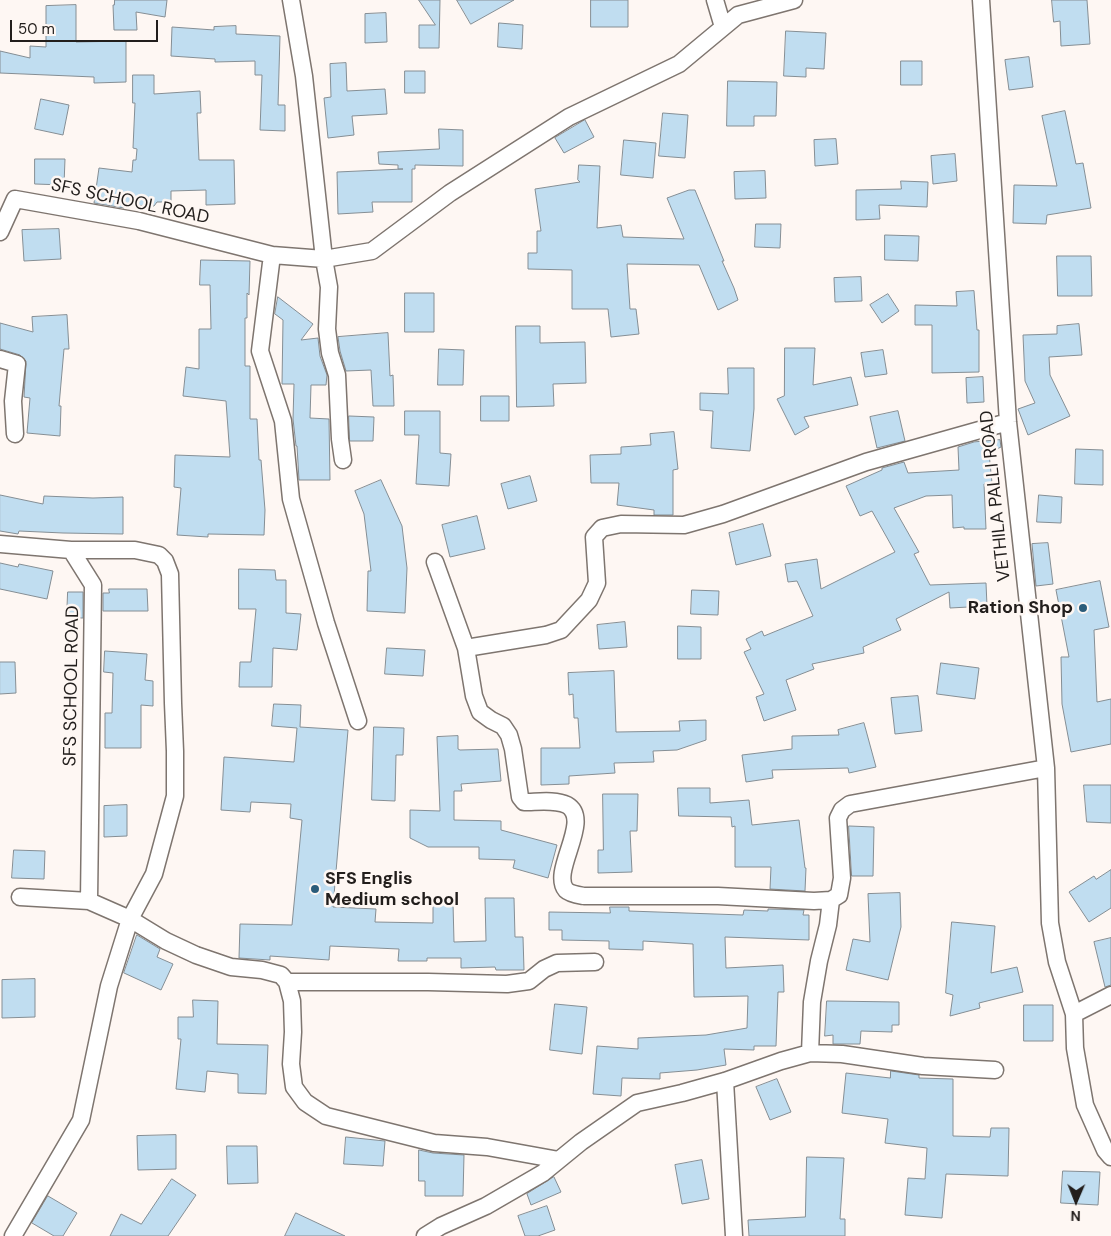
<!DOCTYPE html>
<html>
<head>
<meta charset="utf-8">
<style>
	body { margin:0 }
	#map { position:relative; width:1111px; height:1236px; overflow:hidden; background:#fef7f3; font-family:"DM Sans",sans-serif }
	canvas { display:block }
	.north { position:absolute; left:1051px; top:1176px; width:50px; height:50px; -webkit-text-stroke:4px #fef7f3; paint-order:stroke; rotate:181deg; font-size:14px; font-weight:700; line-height:20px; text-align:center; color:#221e1c }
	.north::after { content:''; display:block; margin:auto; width:18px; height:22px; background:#221e1c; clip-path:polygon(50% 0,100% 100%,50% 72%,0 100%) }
	.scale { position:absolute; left:10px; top:20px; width:148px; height:22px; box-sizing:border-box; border:2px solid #221e1c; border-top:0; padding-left:6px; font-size:15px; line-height:18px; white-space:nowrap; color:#221e1c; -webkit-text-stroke:4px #fef7f3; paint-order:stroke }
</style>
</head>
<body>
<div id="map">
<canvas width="1111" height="1236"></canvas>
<div class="north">N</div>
<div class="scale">50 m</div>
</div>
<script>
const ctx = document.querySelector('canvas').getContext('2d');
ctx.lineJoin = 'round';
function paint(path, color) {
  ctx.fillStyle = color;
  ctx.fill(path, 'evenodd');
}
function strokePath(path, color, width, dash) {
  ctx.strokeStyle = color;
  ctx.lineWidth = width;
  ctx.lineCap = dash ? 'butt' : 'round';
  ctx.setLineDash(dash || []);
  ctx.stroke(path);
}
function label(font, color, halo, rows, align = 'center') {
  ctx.font = font + ' "DM Sans",sans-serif';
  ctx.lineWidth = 5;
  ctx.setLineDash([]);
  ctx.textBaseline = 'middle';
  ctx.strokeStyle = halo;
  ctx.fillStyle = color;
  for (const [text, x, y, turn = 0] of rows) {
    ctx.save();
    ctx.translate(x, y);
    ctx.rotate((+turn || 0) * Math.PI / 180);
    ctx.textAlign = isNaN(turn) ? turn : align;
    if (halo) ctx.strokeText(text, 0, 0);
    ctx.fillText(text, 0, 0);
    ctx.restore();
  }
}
const building = new Path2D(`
	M115,0H167L165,17L136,12L137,30H114L113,5H114Z
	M419,0H440L439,48H419V25H435Z
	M457,0H514L471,24Z
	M591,0H628V27H591Z
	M1052,0H1087L1090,44L1061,46L1060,21L1054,22Z
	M76,5V42L126,41V82L94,83V77L0,73V51L30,58V46L46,47V6Z
	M386,13L387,42L365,43V14Z
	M499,23L523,25L522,49L498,47Z
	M236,26V34L280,36L278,105H285V131L260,130L262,75H255V61L215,62V59L171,56L172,27L214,30V27Z
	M786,31L826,33L824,69L806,68V77L784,76Z
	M1029,57L1033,87L1009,90L1005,60Z
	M901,61H922V85H901Z
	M346,63L347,91L385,89L387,114L352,116L354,135L328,138L324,98L331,97L330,64Z
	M405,71H425V93H405Z
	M133,75H154V94L200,91L201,113H197L199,160H234L235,204L206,205V190L171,191V202H157L154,206L125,205L124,208L94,203L99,168L132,172L133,160H136L137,149L133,148L135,103H133Z
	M728,81L777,82L776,116H754V126H727Z
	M41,99L69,105L63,135L35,129Z
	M1065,111L1076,164L1083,163L1091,208L1047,215L1046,224L1013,223L1014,185L1057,186L1042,116Z
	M663,113L688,115L685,158L659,156Z
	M585,120L594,137L564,153L555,138Z
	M439,129L463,130V166L415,165V169H412V202H372L373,212L338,214L337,172L403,169H398V165L379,164L378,152L439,149Z
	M836,139L838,164L815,166L814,140Z
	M624,140L656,143L653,178L621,175Z
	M955,154L957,181L933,184L931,156Z
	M35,159H65L64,185L35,184Z
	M579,165L600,166L597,228L621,225L623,237L684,239L667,198L689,190H695L724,261H722L734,288L738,300L718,310L699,265L627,264L630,309H636L639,334L611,337L608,309H572V270L528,269V253H537V231H541L535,189L580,182L578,180Z
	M765,171L766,198L735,199L734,172Z
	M901,181L928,182L927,207L879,205L880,219L856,220V190L901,189Z
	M756,224H781L780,248L755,247Z
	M59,229L61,259L24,261L22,230Z
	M885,235L919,236L918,261L885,260Z
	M1057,256H1091L1092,296H1058Z
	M201,260L250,261L249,295L247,293V318H245V366H250V419H257L259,460H261L265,510L264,535L208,534V537L177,535L181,488L174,487L175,455L230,457L226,401L183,396L186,367L199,369V329H211L210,285H200Z
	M861,277L862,301L835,302L834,278Z
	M974,291L977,330H979V372L932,373V325H915V305L957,306L956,292Z
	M405,293H434V332H405Z
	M888,294L899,311L882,323L870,305Z
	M278,297L313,324L301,340L318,338L320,356L327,375L326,385H311L310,418L329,419L330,480H299L297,446H296L293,419L294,384H282L283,320L275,314Z
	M67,315L69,349H64L59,406H61L60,436L27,433L30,398L24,397L26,361L20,355L0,349V323L33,332L32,317Z
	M1079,324L1082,355L1049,357L1050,375L1070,416L1028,435L1018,409L1035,403L1025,381L1023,335L1057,334V326Z
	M516,326H540V343L585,342L586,383L553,384L554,406L517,407Z
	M388,333L390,376L393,375L394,406H373L371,370L346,371L340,351L338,337Z
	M785,348H815L813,385L851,377L858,405L804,417L809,427L795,435L777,399L784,396Z
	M439,349L464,350L463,385H438Z
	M883,350L887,374L865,377L861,353Z
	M728,368H754V409L750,451L711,448L713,411L700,410V393L728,394Z
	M983,377L984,402L967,403L966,378Z
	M481,396H509V421H481Z
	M405,411H440V453L451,454L449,486L416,484L419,435H405Z
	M898,411L905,441L877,448L870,417Z
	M349,416L374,417L373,441H350Z
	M674,432L678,469L673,470V515H654V510L617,505L619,483H591L590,455L621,454V447L651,445L650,434Z
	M1000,440L1001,447L989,453L992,483L984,484L986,529H964V527L953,528L952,495L926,496L894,508L919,552L914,554L930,585L986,583L987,606L950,608L949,592L896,619L901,630L863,647L864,653L812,664L814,669L786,680L796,710L764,721L756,697L764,694L744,652L751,649L746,639L762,631L764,636L813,616L797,581L788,582L785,564L817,559L821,589L895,552L872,511L860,516L846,486L882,470V468L904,462L908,473L959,470L958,447L974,442Z
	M1076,449L1103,450V485L1075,484Z
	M530,476L537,501L508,509L501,484Z
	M381,480L402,526L407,568L405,613L367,611L368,571H371L364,514L355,491Z
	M0,495L43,504L44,496L93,498L123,497V534L63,533L19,531L18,534L0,531Z
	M1039,495L1062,497L1061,523L1037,522Z
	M477,516L485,549L450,557L442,525Z
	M763,524L771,556L736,565L729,533Z
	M1048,543L1053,584L1036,586L1032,544Z
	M0,563L18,567L19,564L53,571L47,599L0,589Z
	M239,569L275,570L276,580H286V613L301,614L297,650L273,648L272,687H239L240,662H251L256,609H239Z
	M1100,581L1109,627L1094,630L1097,702L1111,699V744L1071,752L1062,704L1061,657H1069L1056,590Z
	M109,589H147L148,611H103V593H109Z
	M692,590L719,591L718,615L691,614Z
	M68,592H83V618H67Z
	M625,622L627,647L599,649L597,625Z
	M678,626L701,627V659H678Z
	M387,648L425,650L423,676L385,674Z
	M105,651L147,654L145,680L153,681V706L141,705V748H105V713H112L113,673L104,672Z
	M0,662H15L16,693L0,694Z
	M941,663L979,668L975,699L937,694Z
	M614,671L616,732L680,731L679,721L706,720V740L677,750L653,751L654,762L614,763L615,773L569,776V784L541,785V748H580L578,718H574L573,694L569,695L568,673Z
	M918,696L922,731L895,734L891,698Z
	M274,704L301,705L300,727L348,730L333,907L376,909L375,922L433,923V904L453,903L454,942L486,941L485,898H514L515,937H523L524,970H496L495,967L461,968V958H427V961H398L399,949L330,946L329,960L270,956V960L239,958L240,924L292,925L302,820L290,818L291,804L251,802L250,812L221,810L224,757L294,762L297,728L272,726Z
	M864,723L876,767L849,773L848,768L772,770L773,778L746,782L742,755L792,749V736L839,735L838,730Z
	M374,727L404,728L403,755H396L395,801L372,800Z
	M458,736V749L460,750L498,749L501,781L461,784L462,791H454V820L501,821V830L557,845L548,878L513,868L515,860L479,859V847H428L410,838V810L440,811L437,737Z
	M1084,785H1111V823L1087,822Z
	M678,788H710V803L749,800L752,825L799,820L805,868H806L805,891L770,889L771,867H735V826L732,827L731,817L679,816Z
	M603,794H638L637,831H630L632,872L598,873V850H603Z
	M127,805V836L104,837V806Z
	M849,826L874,827L873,876H852Z
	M14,850L45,851L44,879L12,878Z
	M1111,870V908L1089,922L1069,892L1094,876L1096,879Z
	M900,893L901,927L888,980L846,970L853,939L870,942L868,894Z
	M610,907H629V911L743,915L744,910L768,911V909L804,910L803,915H809V940L725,937L726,968L783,965L784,992H778L776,1046H754V1050L724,1049L726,1065L697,1070L660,1073V1079L622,1078L621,1096L593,1094L597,1046L638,1049V1038L706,1035L747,1028L748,996L694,997L693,944L643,941V950L609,949V941L562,940V930H549V912L610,913Z
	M952,922L995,926L991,973L1017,967L1023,992L979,1003L980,1008L950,1016L953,995L946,993Z
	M137,935L160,949L157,957L173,964L161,990L124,973Z
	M1111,938V985L1105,987L1094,942Z
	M35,979V1017L2,1018V980Z
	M193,1000L218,1001L217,1044L268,1045L266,1094L238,1093V1074L207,1071L205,1092L176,1089L181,1039H178V1017H193Z
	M827,1001L899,1002V1025H892V1032L861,1031L860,1044H833V1035L825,1036Z
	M555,1004L587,1007L582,1054L550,1050Z
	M1024,1005H1053V1041H1024Z
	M891,1071L919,1075V1078L953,1079V1136L990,1137L991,1128H1009L1008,1176L946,1174L942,1218L905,1215L908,1178L925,1179L927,1148L885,1143L888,1119L842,1113L846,1073L890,1078Z
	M777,1079L791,1112L770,1120L756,1087Z
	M176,1135V1169L138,1170L137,1136Z
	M346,1137L385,1141L383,1166L344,1164Z
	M227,1146H257L258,1183L228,1184Z
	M419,1150L433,1153L464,1155L463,1196H425V1181H419Z
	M807,1157L844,1158L840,1219H845V1236H749L748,1220L805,1217Z
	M702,1160L709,1199L682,1204L675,1165Z
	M1063,1171L1100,1172L1098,1205L1061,1203Z
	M554,1177L561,1192L531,1205L527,1194Z
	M172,1179L196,1195L168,1236H110L121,1214L141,1224Z
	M48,1196L77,1213L63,1236H54L32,1223Z
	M547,1206L555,1230L538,1236H525L518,1216Z
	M296,1213L345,1236H285Z`);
paint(building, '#c0ddf0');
strokePath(building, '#858e94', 1);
const street = new Path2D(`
	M291,0L304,76L324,259L329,287L327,329L330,353L337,375L340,439L343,460
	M715,0L723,27
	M981,0L1008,422L1046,768L1050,923L1057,962L1074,1014L1075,1048L1085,1105L1105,1150L1111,1157
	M0,232L15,199L139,221L272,255
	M0,359L17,364L13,401L15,434
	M0,544L71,550H135L159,555L165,561L170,574L173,703L175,751V796L154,874L130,919L109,986L81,1120L13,1236
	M71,550L93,585L89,901
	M435,562L466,648L474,696L480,712L491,720L503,726L509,735L513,749L520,797L524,802C537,802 555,799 567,805C593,820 550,871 566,890C570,894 578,895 584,896H718L814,901L831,900L839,895L842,878L838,818L842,810L850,804L1046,768
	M466,648L546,635L561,630L589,600L597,583L594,537L602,528L621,524L684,525L723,514L866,462L1008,422
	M358,721L326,623L291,499L283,421L260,351L272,255L324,259L372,251L450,193L569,117L679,64L738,15L794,0
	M20,897L89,901L130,919L166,941L196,955L231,967L262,970L281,975L287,982L292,1001L293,1032L291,1064L294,1087L305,1102L326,1116L434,1143L487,1147L559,1160
	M287,982H428L507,984L529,981L544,969L557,963L595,962
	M1074,1014L1111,995
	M810,1053L812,1002L819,961L828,925L831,900
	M725,1081L734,1236
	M425,1236L441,1226L486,1206L543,1173L581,1142L637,1103L682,1093L725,1081L781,1061L810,1053L842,1054L923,1066L995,1070`);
strokePath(street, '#7e756f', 19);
strokePath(street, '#fff', 16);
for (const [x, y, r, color] of [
	[1083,608,5,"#2b5c7a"],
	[315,889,5,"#2b5c7a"]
]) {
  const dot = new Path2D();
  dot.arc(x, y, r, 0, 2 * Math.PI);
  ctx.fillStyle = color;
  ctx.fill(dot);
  strokePath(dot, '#fef7f3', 2);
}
label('18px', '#221e1c', '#fef7f3', [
	["SFS SCHOOL ROAD",130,202,12],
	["VETHILA PALLI ROAD",996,496,-96],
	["SFS SCHOOL ROAD",72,686,-89]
]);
label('bold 18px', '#221e1c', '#fef7f3', [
	["Ration Shop",1073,608],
	["SFS Englis",325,879,"left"],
	["Medium school",325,900,"left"]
], 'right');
</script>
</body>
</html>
